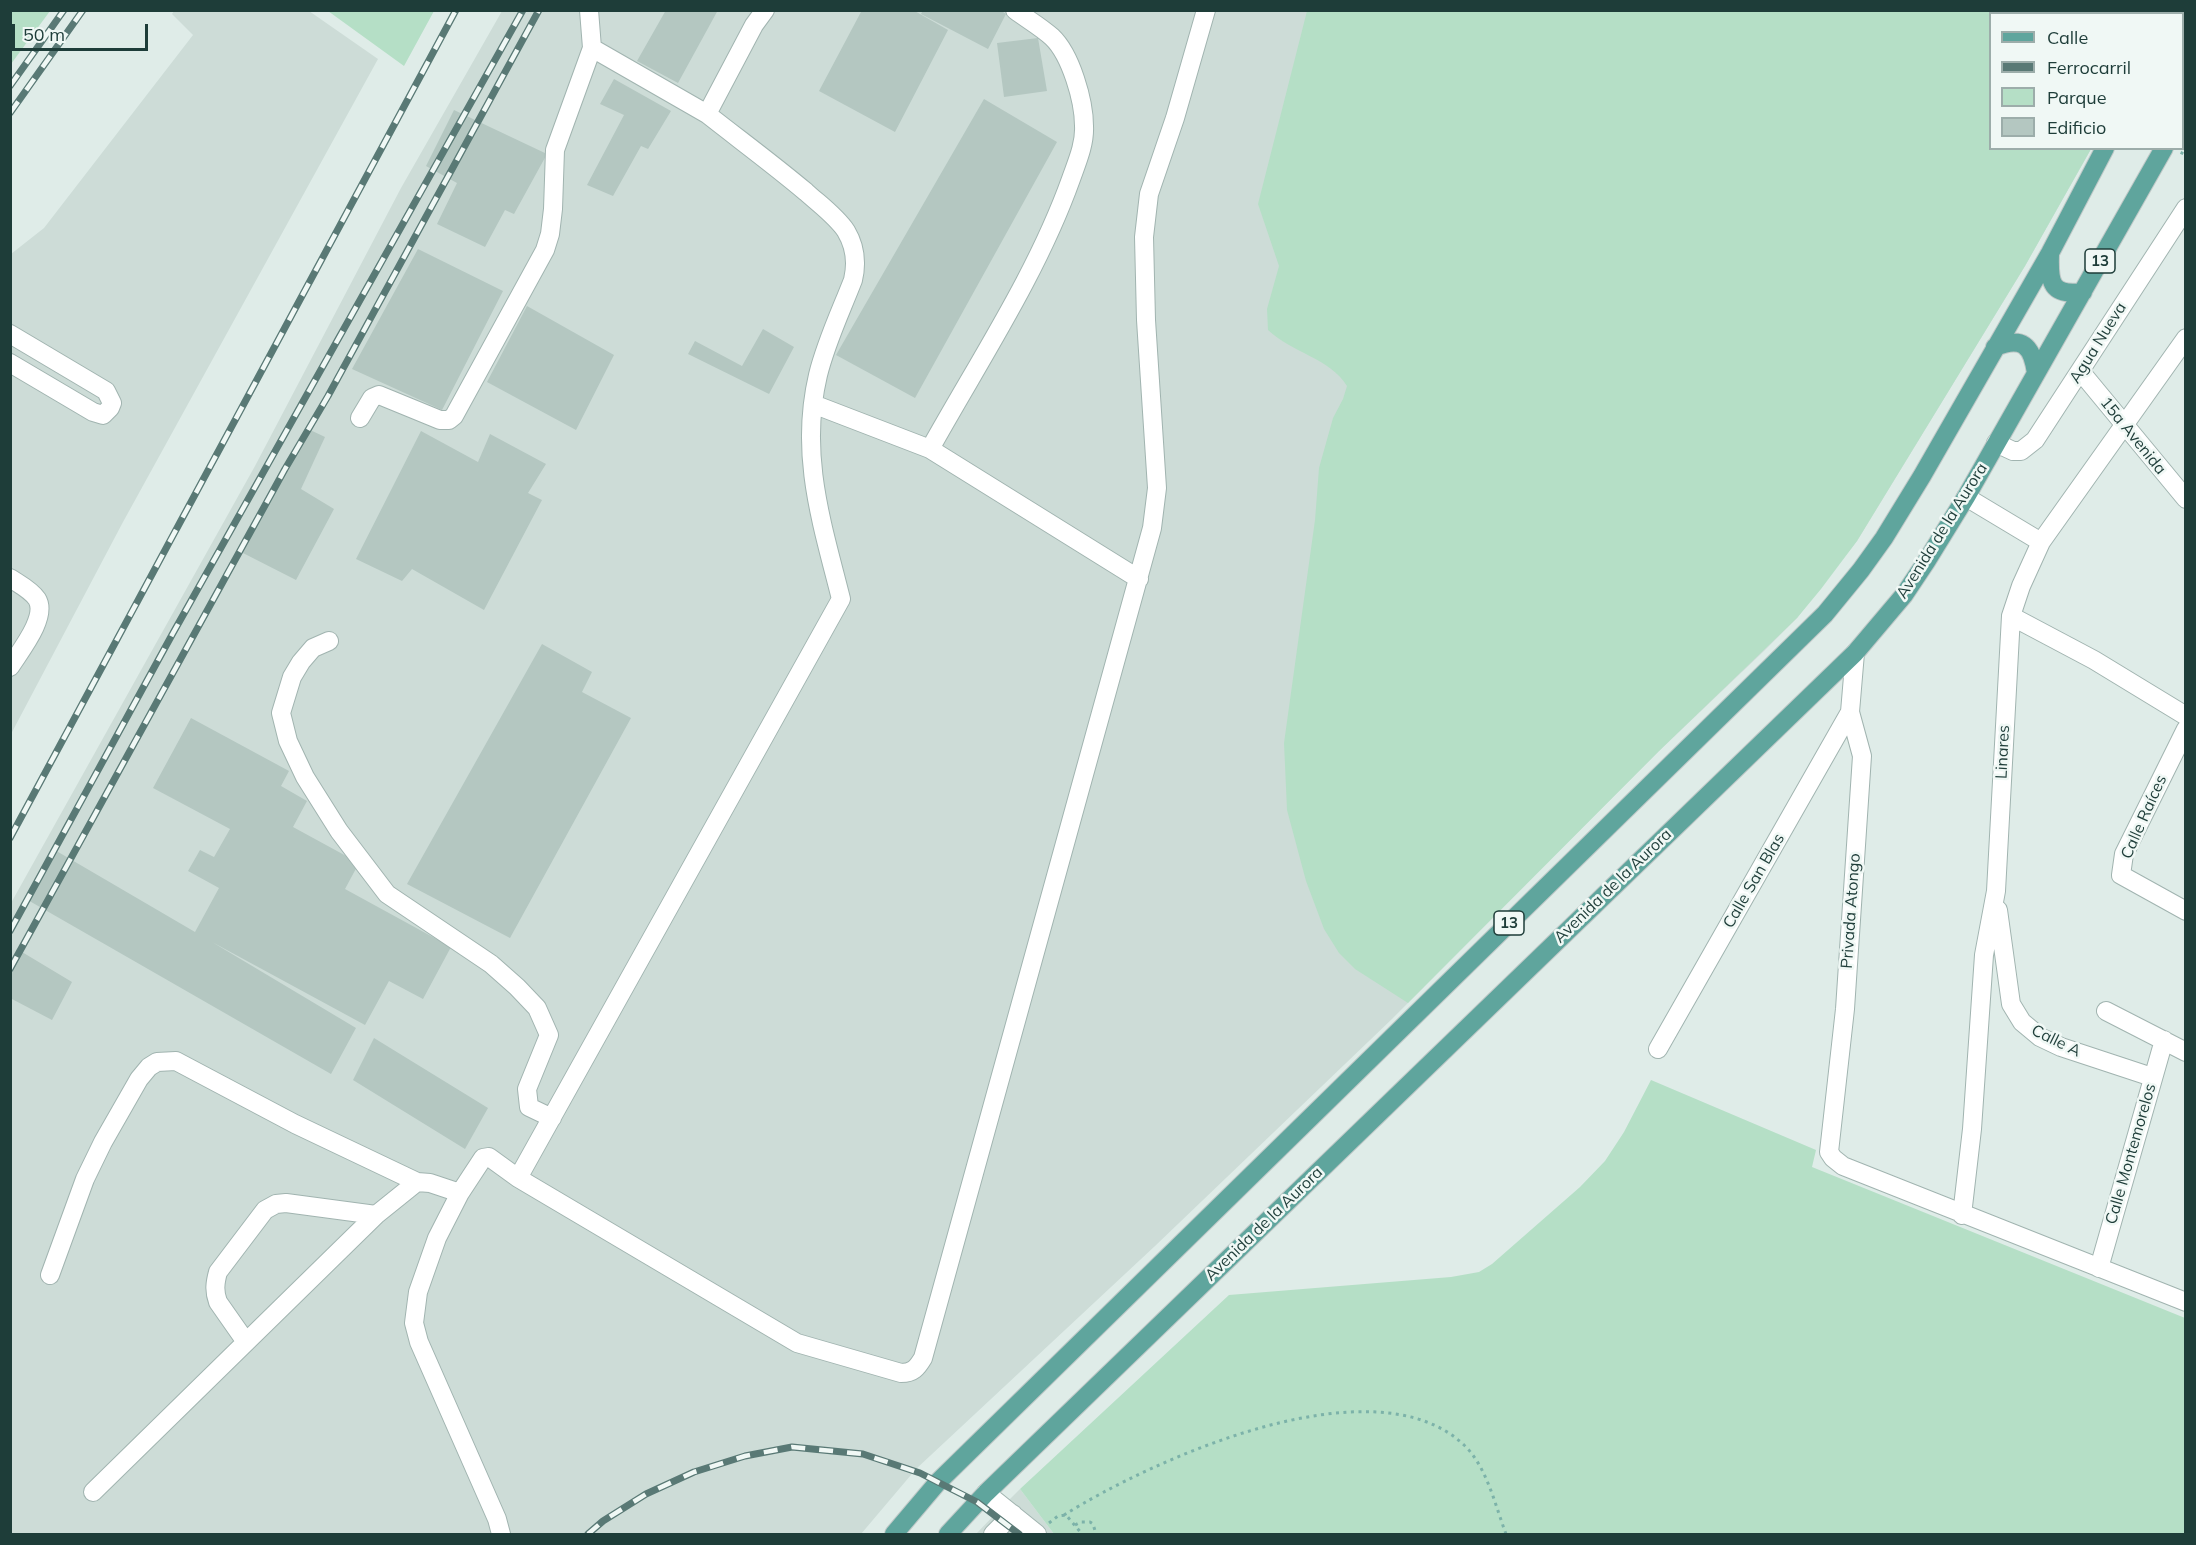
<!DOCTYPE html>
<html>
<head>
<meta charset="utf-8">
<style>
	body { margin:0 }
	#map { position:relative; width:2196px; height:1545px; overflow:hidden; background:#dfece8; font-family:Mulish,sans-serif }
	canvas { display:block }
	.frame { position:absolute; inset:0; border:12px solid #1e3d39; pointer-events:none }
	.legend { position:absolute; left:1989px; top:12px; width:195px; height:138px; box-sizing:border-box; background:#f0f8f5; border:2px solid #9cadaa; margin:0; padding:8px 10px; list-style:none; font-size:18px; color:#1e3d39 }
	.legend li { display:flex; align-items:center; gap:12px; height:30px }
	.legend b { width:30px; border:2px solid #9cadaa }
	.scale { position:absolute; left:12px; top:24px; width:136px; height:27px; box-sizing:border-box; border:3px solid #1e3d39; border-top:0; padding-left:8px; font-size:18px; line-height:21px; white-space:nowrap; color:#1e3d39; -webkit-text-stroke:4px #f0f8f5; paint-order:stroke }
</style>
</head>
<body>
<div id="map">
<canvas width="2196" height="1545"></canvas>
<div class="frame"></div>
<ul class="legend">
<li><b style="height:8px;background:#5fa59d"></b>Calle</li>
<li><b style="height:8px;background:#597975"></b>Ferrocarril</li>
<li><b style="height:16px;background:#b5dfc6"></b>Parque</li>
<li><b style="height:16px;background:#b4c7c1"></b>Edificio</li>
</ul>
<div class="scale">50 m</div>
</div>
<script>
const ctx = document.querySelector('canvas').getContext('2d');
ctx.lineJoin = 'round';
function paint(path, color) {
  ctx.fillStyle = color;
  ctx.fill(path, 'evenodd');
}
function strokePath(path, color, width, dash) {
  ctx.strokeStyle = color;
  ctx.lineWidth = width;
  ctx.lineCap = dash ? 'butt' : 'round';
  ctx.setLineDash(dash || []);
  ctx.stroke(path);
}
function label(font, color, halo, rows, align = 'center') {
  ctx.font = font + ' Mulish,sans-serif';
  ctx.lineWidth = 5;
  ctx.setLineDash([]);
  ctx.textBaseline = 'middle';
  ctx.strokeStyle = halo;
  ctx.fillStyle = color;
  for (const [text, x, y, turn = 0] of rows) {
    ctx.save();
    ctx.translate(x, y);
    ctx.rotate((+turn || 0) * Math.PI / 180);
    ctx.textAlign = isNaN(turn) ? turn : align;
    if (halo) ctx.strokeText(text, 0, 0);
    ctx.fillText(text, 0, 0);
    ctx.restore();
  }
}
paint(new Path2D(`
	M174,11H309L378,59L123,522L11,734V254L44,228L193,35L172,14Z
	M502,11H2168L2166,14H1990V148L2091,149L2025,266L1857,541L1797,618L1764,651L1659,751L1392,1019L1155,1246L916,1469L861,1534H11V903L255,466L401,188Z
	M1020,1489L1054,1534H976L1000,1509Z`), '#cddcd7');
paint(new Path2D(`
	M11,10L50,11L11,64L10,11Z
	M328,11H434L404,66Z
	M1307,11H2168L2166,14H1990V148L2091,149L2025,266L1857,541L1821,589L1797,618L1659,751L1408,1003L1355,969L1339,953L1324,929L1306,881L1287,810L1284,743L1315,520L1319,468L1333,418L1343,399L1347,386C1330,358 1292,353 1268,330L1267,309L1279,266L1258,204Z
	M1651,1080L1816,1150L1812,1167L2185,1318V1534H1054L1020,1489L1229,1295L1451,1277L1479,1272L1492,1264L1580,1187L1605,1161L1624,1132Z`), '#b5dfc6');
paint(new Path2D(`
	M666,10H718L678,83L637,61Z
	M862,10H913L948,30L895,132L819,91Z
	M923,10H1000L1006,14L988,49L921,14Z
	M1038,38L1047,91L1004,97L997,43Z
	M614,79L671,111L648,149L641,146L613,196L587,185L624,115L600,104Z
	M984,99L1057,142L915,398L836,355Z
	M454,110L547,154L514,214L505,210L485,247L437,224L457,183L426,166Z
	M418,249L503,291L442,410L352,369Z
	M527,306L614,355L576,430L487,382Z
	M763,329L794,347L769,394L688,354L695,341L742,366Z
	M306,428L325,437L301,489L334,509L296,580L241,552Z
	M421,431L478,462L490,434L546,464L528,493L542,500L484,610L412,569L402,581L356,559Z
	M542,644L592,672L582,692L631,718L510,938L407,884Z
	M191,718L289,771L281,786L307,801L293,827L359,863L345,889L451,947L423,999L389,981L365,1025L212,942L356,1028L331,1074L26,899L53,849L195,932L219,888L188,871L200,850L214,857L230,829L153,788Z
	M17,949L72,982L52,1020L10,998V961Z
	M374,1038L488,1108L465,1149L353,1080Z`), '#b4c7c1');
const minor = new Path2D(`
	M589,10L592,48L707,114L754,25L765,10
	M1015,10C1027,19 1041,27 1052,37C1071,55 1084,101 1084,126C1085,144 1077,162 1071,179C1037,274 979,361 930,449L1139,579
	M10,334L106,391L112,403L110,408L103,415L93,412L10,363
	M2081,372L2186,499
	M813,404L930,449
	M360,418L372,398L379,395L440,420H449L454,416L545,250L550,234L553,209L555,150L592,48
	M1996,443L2013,451H2021L2035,440L2186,208
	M1966,497L2041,542
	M10,578C19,584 31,590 37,599C48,617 20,651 10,667
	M2011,616L2094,660L2186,716
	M329,641L313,648L301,662L292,677L281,713L288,741L305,777L339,831L387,894L491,964L517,987L537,1008L549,1035L527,1089L529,1107L552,1118
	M1855,653L1850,712L1862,756L1845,1009L1829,1152L1833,1158L1843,1166L2186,1302
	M2186,729L2124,854L2121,875L2186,911
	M1998,910L2011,1004L2022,1022L2040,1037L2061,1047L2152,1077
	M2106,1011L2186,1052
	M1658,1049L1850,712
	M518,1178L841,599C822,523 799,455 818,375C826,342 841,311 853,280C857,263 855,246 846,231C836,216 819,204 806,192C774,165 740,140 707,114
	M1962,1215L1972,1129L1984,955L1996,891L2011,616L2021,586L2041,542L2186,338
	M2099,1268L2164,1040
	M50,1275L85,1179L103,1142L139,1079L149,1067L157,1062L176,1061L295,1124L417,1182
	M246,1342L218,1302C214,1291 215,1283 218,1272L265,1210L276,1204L286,1203L376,1215
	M93,1492L376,1215L417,1182L430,1183L460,1193
	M986,1493L1037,1534
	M501,1534L497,1519L419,1342L414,1323L418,1292L437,1238L460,1193L483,1158L489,1157L518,1178L797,1343L901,1373C913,1373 917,1368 923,1358L1152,528L1157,488L1146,320L1144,237L1149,194L1175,118L1206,10
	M993,1534L1013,1514`);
const major = new Path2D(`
	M2180,14L2182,10
	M2182,115L2186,109
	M2050,255C2049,283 2051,296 2083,292
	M1995,347C2022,336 2032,345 2036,373
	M894,1534L938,1482L1825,614L1861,570L1884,538L1922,476L2050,253L2105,148
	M948,1534L986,1493L1855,653L1904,595L1926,562L1966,497L2164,148`);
strokePath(minor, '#a1b4b0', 20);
strokePath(major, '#c0c9c8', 20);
strokePath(new Path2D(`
	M2186,145L2181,155L2186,156
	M1064,1515C1152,1460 1373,1359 1464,1445C1487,1467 1495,1505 1506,1534
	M1049,1523L1058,1516L1066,1515L1082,1534
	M1075,1525L1081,1522H1090L1093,1524L1096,1534`), '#7cb2a9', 3, [3, 4.5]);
strokePath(minor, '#fff', 18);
strokePath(major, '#5fa59d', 18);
const rail = new Path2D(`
	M10,86L64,10
	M10,113L83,10
	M10,838L456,10
	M10,931L173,633L523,10
	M10,969L285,469L328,396L539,10
	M588,1534L603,1521L646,1494L694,1472L745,1456L792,1447L863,1454L920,1473L977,1502L1019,1534`);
strokePath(rail, '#597975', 7);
strokePath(rail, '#f0f8f5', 4.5, [14]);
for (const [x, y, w] of [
	[2100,261,30],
	[1509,923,30]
]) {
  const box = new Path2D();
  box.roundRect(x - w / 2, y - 12, w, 24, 4.5);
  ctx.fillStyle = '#f0f8f5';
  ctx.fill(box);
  strokePath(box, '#1e3d39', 1.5);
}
label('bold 15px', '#1e3d39', null, [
	["13",2100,261],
	["13",1509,923]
]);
label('16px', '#1e3d39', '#f0f8f5', [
	["Agua Nueva",2098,343,-58],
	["15a Avenida",2133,436,51],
	["Avenida de la Aurora",1942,531,-58],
	["Linares",2003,752,-87],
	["Calle Raíces",2144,817,-66],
	["Calle San Blas",1754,881,-60],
	["Avenida de la Aurora",1613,886,-44],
	["Privada Atongo",1851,911,-86],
	["Calle A",2056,1041,26],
	["Calle Montemorelos",2131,1154,-74],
	["Avenida de la Aurora",1264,1224,-44]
]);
</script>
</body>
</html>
